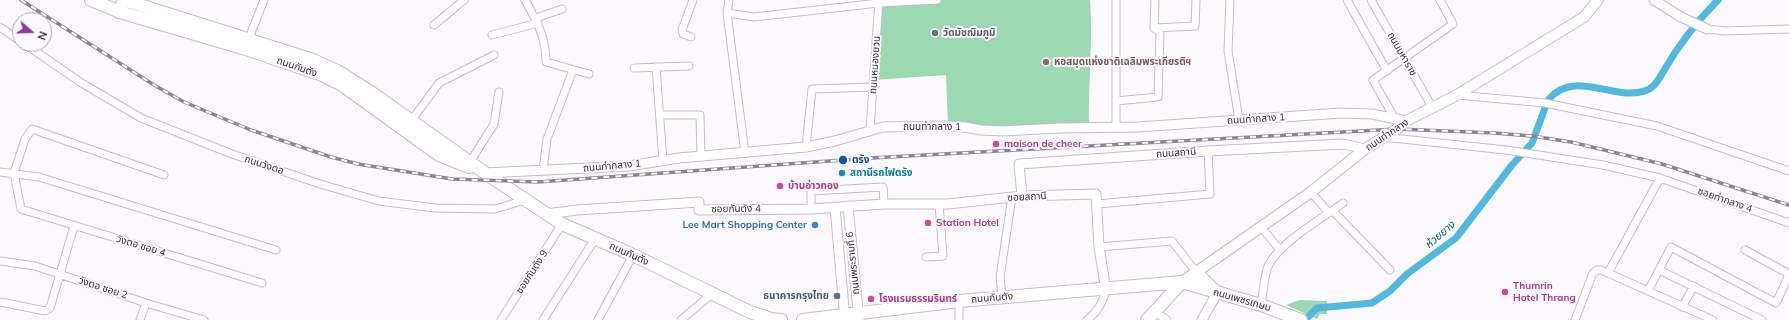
<!DOCTYPE html>
<html>
<head>
<meta charset="utf-8">
<style>
	body { margin:0 }
	#map { position:relative; width:1789px; height:320px; overflow:hidden; background:#fbf8fe; font-family:Mulish,sans-serif }
	canvas { display:block }
	.north { position:absolute; left:12px; top:12px; width:40px; height:40px; box-sizing:border-box; background:#fbf8fe; border:1px solid #ada8b1; border-radius:50%; rotate:110deg; font-size:11px; font-weight:700; line-height:16px; text-align:center; color:#37303d }
	.north::after { content:''; display:block; margin:auto; width:14px; height:18px; background:#893aaa; clip-path:polygon(50% 0,100% 100%,50% 72%,0 100%) }
</style>
</head>
<body>
<div id="map">
<canvas width="1789" height="320"></canvas>
<div class="north">N</div>
</div>
<script>
const ctx = document.querySelector('canvas').getContext('2d');
ctx.lineJoin = 'round';
function paint(path, color) {
  ctx.fillStyle = color;
  ctx.fill(path, 'evenodd');
}
function strokePath(path, color, width, dash) {
  ctx.strokeStyle = color;
  ctx.lineWidth = width;
  ctx.lineCap = dash ? 'butt' : 'round';
  ctx.setLineDash(dash || []);
  ctx.stroke(path);
}
function label(font, color, halo, rows, align = 'center') {
  ctx.font = font + ' Mulish,"Noto Sans Thai",sans-serif';
  ctx.lineWidth = 4;
  ctx.setLineDash([]);
  ctx.textBaseline = 'middle';
  ctx.strokeStyle = halo;
  ctx.fillStyle = color;
  for (const [text, x, y, turn = 0] of rows) {
    ctx.save();
    ctx.translate(x, y);
    ctx.rotate((+turn || 0) * Math.PI / 180);
    ctx.textAlign = isNaN(turn) ? turn : align;
    if (halo) ctx.strokeText(text, 0, 0);
    ctx.fillText(text, 0, 0);
    ctx.restore();
  }
}
paint(new Path2D(`
	M879,0H1090C1093,42 1088,85 1089,127L948,126L946,75L874,80Z
	M1299,300L1327,301V314H1320L1317,319L1286,305Z`), '#9cd9b2');
strokePath(new Path2D(`
	M1549,99C1575,68 1616,103 1647,90C1654,88 1659,79 1663,72C1678,46 1696,22 1718,0
	M1305,320L1317,308L1372,303L1390,291L1407,274L1456,238L1512,165L1532,143L1545,108`), '#51b9dd', 7);
const minor = new Path2D(`
	M525,0C537,21 546,38 546,62L589,74
	M729,0L727,13L745,153
	M1230,0L1228,51L1239,120
	M1347,0L1387,71
	M1371,0L1432,107
	M727,13L754,17L879,3L937,0
	M536,18L562,9
	M434,25L464,0
	M0,27L20,41
	M1154,28L1195,26L1196,0
	M1707,29L1725,31L1789,29
	M492,35L538,23
	M691,37L683,34L682,30L693,0
	M247,43L264,0
	M25,44L80,82L141,118L232,154L320,184L379,201L435,208L495,209L525,200
	M656,67L663,161
	M634,68L689,66
	M1457,95L1545,103L1657,126L1789,171
	M1116,101L1158,97L1160,32L1154,28L1155,0
	M660,115H700L701,156
	M1395,119L1373,80L1453,24L1440,0
	M411,121L439,83L494,55
	M1116,127V0
	M870,130L879,0
	M1383,137L1506,150L1603,165L1660,178L1789,223
	M806,147L812,89L874,87
	M470,162L494,124L499,92
	M543,170L547,139L573,70
	M0,172L39,177L276,250
	M164,175L32,129L25,139L14,173L21,209L262,283
	M1311,192L1329,213
	M1097,204L1210,194L1208,151
	M811,209V191L883,187L884,204
	M1333,211L1390,270
	M1261,227L1280,250
	M1099,247L1172,241L1196,272
	M1745,250L1789,274
	M926,257L943,256L939,204
	M0,261L35,266L146,303L204,320
	M1659,270L1762,320
	M1608,273L1713,320
	M1648,291L1671,247L1776,303L1789,275
	M1002,297L1000,277L1012,197
	M959,301V320
	M0,302L45,311L50,308L74,226
	M1261,305C1263,293 1264,280 1267,269C1275,245 1323,218 1343,203
	M1682,307L1694,286
	M1155,312L1167,320
	M140,320L146,303
	M501,320L562,224
	M543,320L595,239
	M598,320L633,255
	M681,320L713,293
	M1087,320C1098,312 1103,303 1106,290
	M1575,320L1593,273L1597,270H1601L1608,273L1660,178`);
const tertiary = new Path2D(`
	M1654,0L1681,17L1707,29
	M485,173L629,166L679,158L806,147L835,141L883,127L948,126L964,127L981,130L1002,131L1060,128L1138,127L1341,113L1372,114L1406,121
	M1022,196L1019,164L1208,151L1343,144L1365,149
	M848,206L859,320
	M835,207L845,320
	M546,214L577,210L699,202V210L811,209L884,204H948L1022,196L1096,194L1099,247L1106,290
	M1202,320L1217,293`);
const secondary = new Path2D(`
	M1182,282L1311,192L1365,149L1397,129L1406,121L1457,95L1584,17L1598,0`);
const primary = new Path2D(`
	M91,0L123,13L246,49L322,75L342,85L439,155L469,167
	M119,12L124,0L313,60L339,72L372,93L485,173L562,224L633,255L750,312L771,319L781,320
	M1196,272L1215,291
	M803,320L959,301L1182,282L1261,305L1301,320
	M1147,320L1182,282`);
strokePath(minor, '#c7b8d7', 9);
strokePath(tertiary, '#c7b8d7', 11);
strokePath(secondary, '#c7b8d7', 12);
strokePath(primary, '#c7b8d7', 14);
strokePath(minor, '#fff', 7);
strokePath(tertiary, '#fff', 9);
strokePath(secondary, '#fff', 10);
strokePath(primary, '#fff', 12);
const rail = new Path2D(`
	M21,0L154,85L184,102L251,130L331,157L358,164L452,179L538,182L871,158L1397,129L1494,133L1532,136L1571,142L1662,164L1789,205`);
strokePath(rail, '#8b8690', 3.5);
strokePath(rail, '#fbf8fe', 2, [6]);
for (const [x, y, r, color] of [
	[935,33,4,"#6b7280"],
	[1046,62,4,"#8d6e63"],
	[996,144,4,"#d1479c"],
	[843,160,5,"#1a4fb4"],
	[842,173,4,"#0f9aa8"],
	[780,186,4,"#d1479c"],
	[928,223,4,"#d1479c"],
	[815,225,4,"#3f7fe0"],
	[1505,292,4,"#d1479c"],
	[837,296,4,"#5c6f8a"],
	[871,299,4,"#d1479c"]
]) {
  const dot = new Path2D();
  dot.arc(x, y, r, 0, 2 * Math.PI);
  ctx.fillStyle = color;
  ctx.fill(dot);
  strokePath(dot, '#fbf8fe', 1.5);
}
label('bold 10px', '#5b616d', '#fbf8fe', [
	["วัดมัชฌิมภูมิ",943,33]
], 'left');
label('10px', '#37303d', '#fbf8fe', [
	["ถนนมหาราช",1402,54,60],
	["ถนนหนองยวน",875,65,-86],
	["ถนนกันตัง",297,67,19],
	["ถนนท่ากลาง 1",1256,119,-4],
	["ถนนท่ากลาง 1",932,127],
	["ถนนท่ากลาง",1387,135,-34],
	["ถนนสถานี",1176,153,-4],
	["ถนนวังตอ",264,165,18],
	["ถนนท่ากลาง 1",612,166,-5],
	["ซอยสถานี",1027,197,-3],
	["ซอยท่ากลาง 4",1725,200,19],
	["ซอยกันตัง 4",736,209,-1],
	["วังตอ ซอย 4",141,246,17],
	["ถนนกันตัง",629,254,24],
	["ถนนพระรามที่ 6",853,263,-96],
	["ซอยกันตัง 9",532,272,-57],
	["วังตอ ซอย 2",103,288,18],
	["ถนนกันตัง",992,298,-5],
	["ถนนเพชรเกษม",1242,300,16]
]);
label('bold 10px', '#785e54', '#fbf8fe', [
	["หอสมุดแห่งชาติเฉลิมพระเกียรติฯ",1054,62]
], 'left');
label('bold 10px', '#b23c85', '#fbf8fe', [
	["maison de cheer",1004,144],
	["บ้านอ่าวทอง",788,186],
	["Station Hotel",936,223],
	["Thumrin",1513,286],
	["Hotel Thrang",1513,298],
	["โรงแรมธรรมรินทร์",879,299]
], 'left');
label('bold 10px', '#164399', '#fbf8fe', [
	["ตรัง",852,160]
], 'left');
label('bold 10px', '#0d838f', '#fbf8fe', [
	["สถานีรถไฟตรัง",850,173]
], 'left');
label('bold 10px', '#366cbe', '#fbf8fe', [
	["Lee Mart Shopping Center",807,225]
], 'right');
label('bold 10px', '#4e5e75', '#fbf8fe', [
	["ธนาคารกรุงไทย",829,296]
], 'right');
label('italic 11px', '#0a6079', '#fbf8fe', [
	["ห้วยยาง",1440,235,-41]
]);
</script>
</body>
</html>
